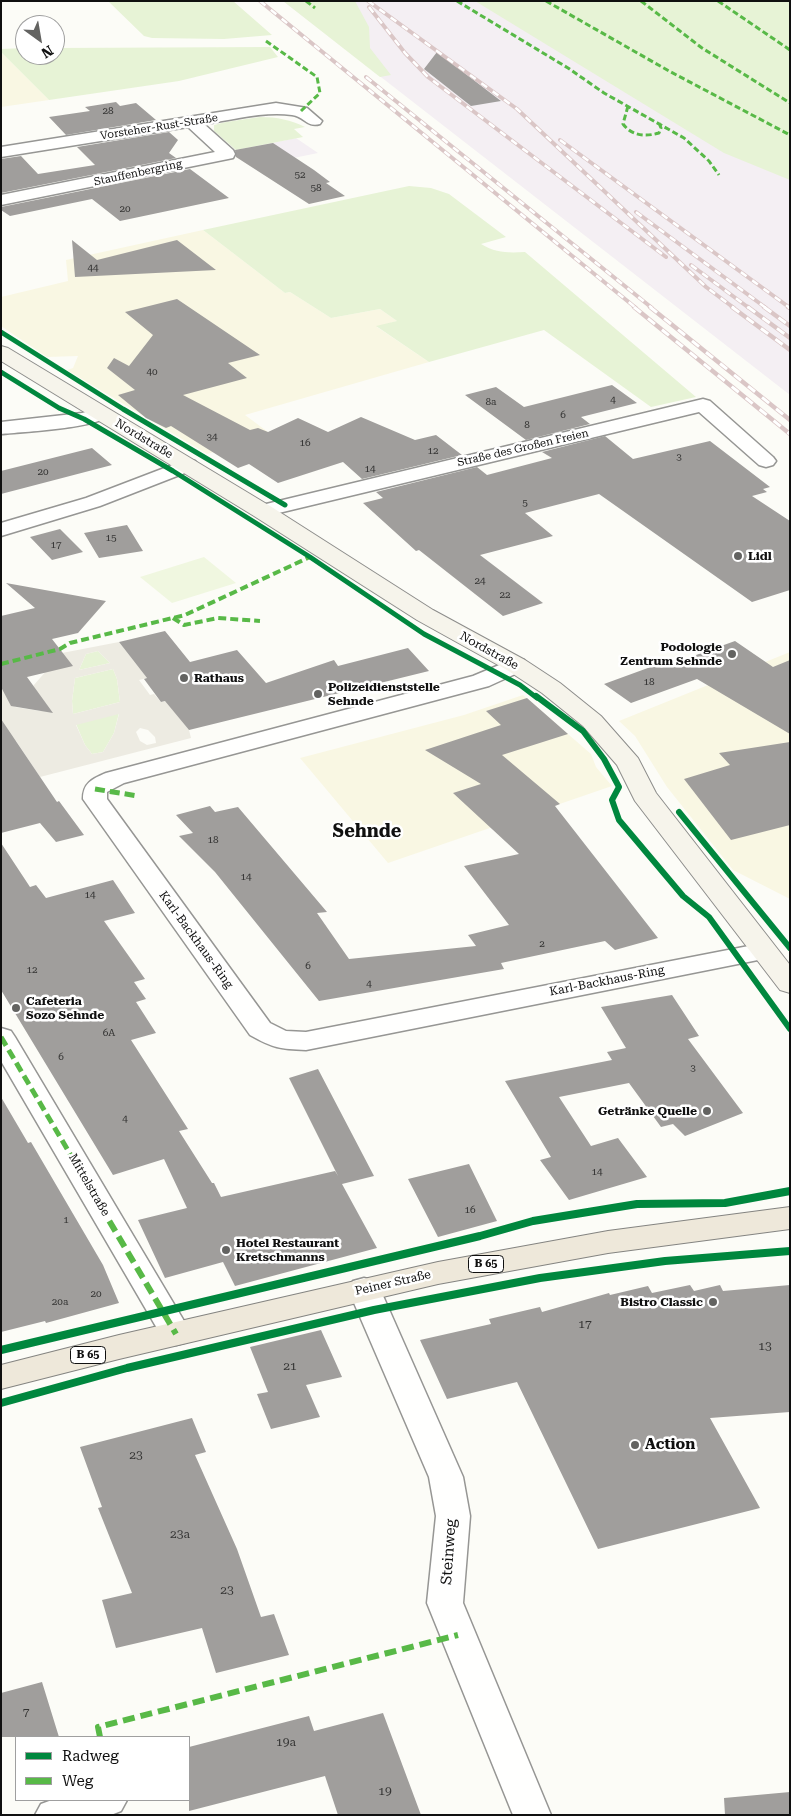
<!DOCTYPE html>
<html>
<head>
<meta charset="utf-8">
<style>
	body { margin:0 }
	#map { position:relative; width:791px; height:1816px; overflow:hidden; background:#fcfcf7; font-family:"Roboto Serif",serif }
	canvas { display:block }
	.frame { position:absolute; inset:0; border:2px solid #101010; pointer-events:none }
	.legend { position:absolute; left:15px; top:1736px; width:175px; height:65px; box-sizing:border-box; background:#fff; border:1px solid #9f9f9f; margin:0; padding:6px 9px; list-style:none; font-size:15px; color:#101010 }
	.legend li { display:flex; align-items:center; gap:10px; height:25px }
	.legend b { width:25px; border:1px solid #9f9f9f }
	.north { position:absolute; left:15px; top:15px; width:50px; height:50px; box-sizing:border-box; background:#fff; border:1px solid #9f9f9f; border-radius:50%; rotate:148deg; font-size:14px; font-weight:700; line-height:20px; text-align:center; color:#101010 }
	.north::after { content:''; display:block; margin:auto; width:18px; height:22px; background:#636361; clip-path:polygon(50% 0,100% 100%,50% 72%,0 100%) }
</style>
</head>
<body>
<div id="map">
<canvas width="791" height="1816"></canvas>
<div class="frame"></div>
<ul class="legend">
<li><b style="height:6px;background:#00873e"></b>Radweg</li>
<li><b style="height:6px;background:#58b947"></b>Weg</li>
</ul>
<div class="north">N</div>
</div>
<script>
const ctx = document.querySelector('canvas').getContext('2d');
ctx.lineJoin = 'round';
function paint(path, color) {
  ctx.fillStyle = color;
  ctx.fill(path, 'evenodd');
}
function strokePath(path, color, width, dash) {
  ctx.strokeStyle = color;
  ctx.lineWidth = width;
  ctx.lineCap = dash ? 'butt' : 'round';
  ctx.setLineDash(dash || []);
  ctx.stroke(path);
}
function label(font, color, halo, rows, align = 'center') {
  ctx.font = font + ' "Roboto Serif",serif';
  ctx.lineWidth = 5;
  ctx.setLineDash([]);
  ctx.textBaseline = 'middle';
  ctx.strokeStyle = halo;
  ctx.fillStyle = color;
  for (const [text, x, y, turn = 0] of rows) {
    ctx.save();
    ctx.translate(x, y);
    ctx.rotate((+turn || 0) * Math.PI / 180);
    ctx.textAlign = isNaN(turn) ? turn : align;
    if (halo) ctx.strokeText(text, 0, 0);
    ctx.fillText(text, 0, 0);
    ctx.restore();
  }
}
paint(new Path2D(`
	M283,1H790V395L323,32Z
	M296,138L318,153L259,165L237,150Z`), '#f4eff3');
paint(new Path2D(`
	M1,52L49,100L1,107Z
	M203,230L285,293L290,292L331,318L380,309L397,321L377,327L429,362L245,415L272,435L207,454L67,370L73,368L78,356L47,357L1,326V297L68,281L66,260Z
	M790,652V899L733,870L667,787L635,736L619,721Z
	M523,695L591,754L596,767L612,786L388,863L300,758L464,715Z`), '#f9f7e3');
paint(new Path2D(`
	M108,1H233L272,35L224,39L152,38L144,36Z
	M283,1H355L369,27L370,48L391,75L380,77Z
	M475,1H790V180L724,153Z
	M270,47L278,57L179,81L49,100L1,52V49L25,48V55H55V48Z
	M260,117C277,117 291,120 305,127L294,129L303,137L236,150L214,131V125L226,122Z
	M409,186L431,188L449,194L506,237L481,244C496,253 508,253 525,252L696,397L651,407L544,330L429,362L376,326L397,321L380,309L331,318L290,292L285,293L203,230Z
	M98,651L110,663L79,670L86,654Z
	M113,669L117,679L120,702L73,714L72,701L75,678Z
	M119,713L114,733L103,752L92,754L85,745L76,724Z`), '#e7f3d6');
paint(new Path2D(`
	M204,557L236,583L172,603L140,577Z`), '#f0f7e0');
paint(new Path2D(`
	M119,642L147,678L139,680L150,695L154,694L161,702L166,701L189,730L191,738L40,777L16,741L1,744V687L15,707L40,711L49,709L33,686L62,653ZM98,651L110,663L79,670L86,654ZM113,669L117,679L120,702L73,714L72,701L75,678ZM119,714L114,733L103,752L92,754L85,745L76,725ZM140,728L148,730L155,737L156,743L147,745L140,741L136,732Z`), '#edebe2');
paint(new Path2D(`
	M437,52L501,101L471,106L424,69Z
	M116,102L120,106L136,103L156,120L66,135L49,117L90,111L85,107Z
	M169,132L178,140L169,153L176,158L1,193V159L21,156L38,174L95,165L77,147Z
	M273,143L314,170L330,182L326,183L345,196L309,204L236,157L235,150Z
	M190,169L229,198L120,221L92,199L10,216L1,210V207Z
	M72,240L97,260L177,240L216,270L75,277Z
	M177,299L260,355L228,363L247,378L183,395L250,430L258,428L268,432L298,418L328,432L361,417L415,440L436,435L462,455L362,479L343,462L278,483L249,464L238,468L171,426L166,428L146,418L118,395L135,390L107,368L114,358L129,366L153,335L125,312Z
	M612,385L637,403L581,417L590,424L526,440L465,395L496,387L524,407Z
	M605,436L633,459L710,441L770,487L763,489L767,492L752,496L790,521V590L752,602L599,494L525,513L553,536L480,555L543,603L503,616L419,550L416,551L363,503L383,498L376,492L477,467L487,475L552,458L542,452Z
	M92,448L112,465L1,494V471Z
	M127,525L143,551L99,558L84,533Z
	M60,529L83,552L52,560L30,537Z
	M6,583L106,601L78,633L52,639L73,666L27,677L53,713L11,706L1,687V616L35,608Z
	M165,631L190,662L237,650L266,683L334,660L338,666L408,648L429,671L189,730L165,701L161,702L144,679L147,678L119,642Z
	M735,641L773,667L790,660V734L697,679L631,703L604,684L667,661L671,664Z
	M527,698L568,734L502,755L560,804L555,806L658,938L615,950L605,941L501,963L504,969L319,1001L215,872L179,836L193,833L176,815L210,806L215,812L238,807L327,912L317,913L349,959L476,946L468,935L509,925L464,866L519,854L453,793L481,784L425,750L501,725L486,711Z
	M1,719L57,802L59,801L84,835L56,842L40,823L1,833Z
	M790,742V825L731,840L684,779L730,765L719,753Z
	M1,843L30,887L36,885L46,898L113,880L135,913L104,921L145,979L134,982L146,999L136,1002L156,1033L131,1040L188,1129L179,1131L212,1183H214L221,1197L335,1171L338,1176L289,1078L318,1069L374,1176L342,1184L377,1248L235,1286L223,1262L165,1278L138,1220L187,1208L164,1159L113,1175L1,990Z
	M672,995L699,1036L688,1039L743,1113L685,1136L673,1124L661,1127L629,1083L559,1097L591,1146L618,1138L647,1177L569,1200L540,1160L551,1157L505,1081L612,1060L607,1052L626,1048L601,1007Z
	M1,1097L28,1143L31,1142L103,1265L119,1303L46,1323L45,1321L1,1332Z
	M469,1164L497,1221L438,1237L408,1179Z
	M690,1285L694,1291L720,1285L723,1291L790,1285V1412L710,1418L760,1508L598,1549L517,1382L447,1399L420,1340L491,1324L489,1319L540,1307L542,1312L609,1293L610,1295L648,1286L652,1293Z
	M321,1330L342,1377L306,1385L320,1417L271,1429L257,1394L268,1392L250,1347Z
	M192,1418L206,1452L195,1455L237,1549L261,1617L274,1614L289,1655L216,1673L202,1628L116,1648L102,1600L132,1593L98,1508L102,1507L80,1447Z
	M42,1682L59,1737H1V1693Z
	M383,1713L421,1815H338L325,1776L189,1811V1747L309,1716L314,1731Z
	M790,1792V1815H725L724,1798Z`), '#a09e9c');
const minor = new Path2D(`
	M276,103L307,108L322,121L320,124C307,128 304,116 292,115C263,111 233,120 204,124L233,150L235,154L233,158L1,205V195L215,152L188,127L1,157V147Z
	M703,399L710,401L773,457L776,461L773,465L766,467L759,465L699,412L262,517L255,515L251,511L255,507L262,505Z
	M101,408L108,410L111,414C102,428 21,432 1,434V422L82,413Z
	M188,459L195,461L198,465L195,469L100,506L1,536V523L86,498Z
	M516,658L524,660L528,665L524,670L489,686L124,783L107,792V799L270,1023L286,1031L306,1032L764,943L773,945L777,951L773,957L306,1050C280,1049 273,1048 250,1035L83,799C83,783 92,779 106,773L473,676Z
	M1,1028L11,1031L15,1037L187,1326L192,1334L187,1342L176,1345L165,1342L1,1061Z
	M364,1278L375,1281L380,1289L463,1477L470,1516L463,1603L551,1815H513L427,1603L436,1516L429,1477L348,1289L353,1281Z
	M52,1800H127L121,1811L111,1815H35L41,1804Z`);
const secondary = new Path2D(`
	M1,346L8,348L270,506L433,610L525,660L560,683L601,716L638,758L656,793L790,965V993L780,990L635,801L617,765L583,726L542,693L507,670L417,620L254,516L1,361Z`);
const primary = new Path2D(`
	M790,1207V1229L608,1253L438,1284L119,1359L1,1389V1365L119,1335L438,1262L608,1231Z`);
strokePath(minor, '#969694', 3);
strokePath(secondary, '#8d8d8b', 2);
strokePath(primary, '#848481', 2);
paint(minor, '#fffffe');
paint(secondary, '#f6f4eb');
paint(primary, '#eee8da');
const railFar1 = new Path2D(`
	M260,1L636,308
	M368,1L517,109L706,287L734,308
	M369,7L405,53L428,77L666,257
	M366,77L652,308
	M560,140L790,308
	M636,212L766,308
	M691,265L749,308`);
const rail = new Path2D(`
	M634,307L790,434
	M650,307L790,420
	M732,307L790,350
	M748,307L790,338
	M764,307L790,326
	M788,307L790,308`);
strokePath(railFar1, '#dac6c6', 4);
strokePath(rail, '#dac6c6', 4.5);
strokePath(railFar1, '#fff', 2.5, [7]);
strokePath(rail, '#fff', 3, [9]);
strokePath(new Path2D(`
	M306,1L315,8
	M457,1L568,68L604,93L684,138L709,161L719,175
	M546,1L669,71L790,135
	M641,1L702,48L790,103
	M718,1L790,50
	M266,41L317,77L320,93L301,111
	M628,106L623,124C632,136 645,137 659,133L661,128L659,123`), '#58b947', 3, [6, 3]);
strokePath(new Path2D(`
	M173,618L184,625L218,618L260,621
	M1,664L60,649L70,643L185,615L310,557`), '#58b947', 4, [8, 4]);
strokePath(new Path2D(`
	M95,789L138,796
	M1,1037L92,1191`), '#58b947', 5, [10, 5]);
strokePath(new Path2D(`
	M91,1190L176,1334
	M100,1737L98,1727L458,1635`), '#58b947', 6, [12, 6]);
strokePath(new Path2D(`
	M1,332L123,409L285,505
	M1,372L59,408L84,419L173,471L310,557L424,634L520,685L537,698`), '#00873e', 5);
strokePath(new Path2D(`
	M536,696L583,731L604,759L619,787L612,800L619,820L683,896L709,917L790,1029
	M679,812L790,948`), '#00873e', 6);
strokePath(new Path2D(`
	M1,1350L480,1236L533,1221L637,1204L725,1203L790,1191
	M1,1403L127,1368L374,1310L540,1278L665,1261L790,1251`), '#00873e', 8);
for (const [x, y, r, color] of [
	[738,556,5,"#636361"],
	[732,654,5,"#636361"],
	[184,678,5,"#636361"],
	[318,694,5,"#636361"],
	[16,1008,5,"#636361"],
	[707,1111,5,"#636361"],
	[226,1250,5,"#636361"],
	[713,1302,5,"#636361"],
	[635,1445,5,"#636361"]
]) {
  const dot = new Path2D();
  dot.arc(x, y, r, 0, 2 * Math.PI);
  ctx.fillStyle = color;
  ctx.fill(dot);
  strokePath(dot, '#fff', 2);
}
label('10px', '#343433', null, [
	["28",108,111],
	["52",300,175],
	["58",316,188],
	["20",125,209],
	["44",93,268],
	["40",152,372],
	["4",613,400],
	["8a",491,402],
	["6",563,415],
	["8",527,425],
	["34",212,437],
	["16",305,443],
	["12",433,451],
	["3",679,457],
	["14",370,469],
	["20",43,472],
	["5",525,503],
	["15",111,538],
	["17",56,545],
	["24",480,581],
	["22",505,595],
	["18",649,682],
	["18",213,840],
	["14",246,877],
	["14",90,895],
	["2",542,944],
	["6",308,966],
	["12",32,970],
	["4",369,984],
	["6A",109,1033],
	["6",61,1057],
	["3",693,1068],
	["4",125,1119],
	["14",597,1172],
	["16",470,1210],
	["1",66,1220],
	["20",96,1294],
	["20a",60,1302]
]);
label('11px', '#101010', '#fff', [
	["Vorsteher-Rust-Straße",159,127,-9],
	["Stauffenbergring",138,173,-12],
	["Straße des Großen Freien",523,448,-13]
]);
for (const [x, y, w] of [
	[486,1264,35],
	[88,1355,35]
]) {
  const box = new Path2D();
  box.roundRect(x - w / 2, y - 8.5, w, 17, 4);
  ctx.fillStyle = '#fff';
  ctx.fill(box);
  strokePath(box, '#101010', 1);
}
label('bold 11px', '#101010', null, [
	["B 65",486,1264],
	["B 65",88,1355]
]);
label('12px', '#101010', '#fff', [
	["Nordstraße",144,439,31],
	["Nordstraße",489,651,29],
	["Karl-Backhaus-Ring",196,940,54],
	["Karl-Backhaus-Ring",607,981,-11],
	["Mittelstraße",89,1185,60],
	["Peiner Straße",393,1283,-13]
]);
label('bold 12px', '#101010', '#fff', [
	["Lidl",748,556],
	["Podologie",722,647,"right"],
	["Zentrum Sehnde",722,661,"right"],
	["Rathaus",194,678],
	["Polizeidienststelle",328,687],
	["Sehnde",328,701],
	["Cafeteria",26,1001],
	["Sozo Sehnde",26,1015],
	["Getränke Quelle",697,1111,"right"],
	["Hotel Restaurant",236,1243],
	["Kretschmanns",236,1257],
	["Bistro Classic",703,1302,"right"]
], 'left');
label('12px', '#343433', null, [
	["17",585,1324],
	["13",765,1346],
	["21",290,1366],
	["23",136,1455],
	["23a",180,1534],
	["23",227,1590],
	["7",26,1712],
	["19a",286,1742],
	["19",385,1791]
]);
label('bold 15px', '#101010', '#fff', [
	["Action",645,1445]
], 'left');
label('15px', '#101010', '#fff', [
	["Steinweg",449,1552,-86]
]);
label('bold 18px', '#101010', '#fff', [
	["Sehnde",367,832]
]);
</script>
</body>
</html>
